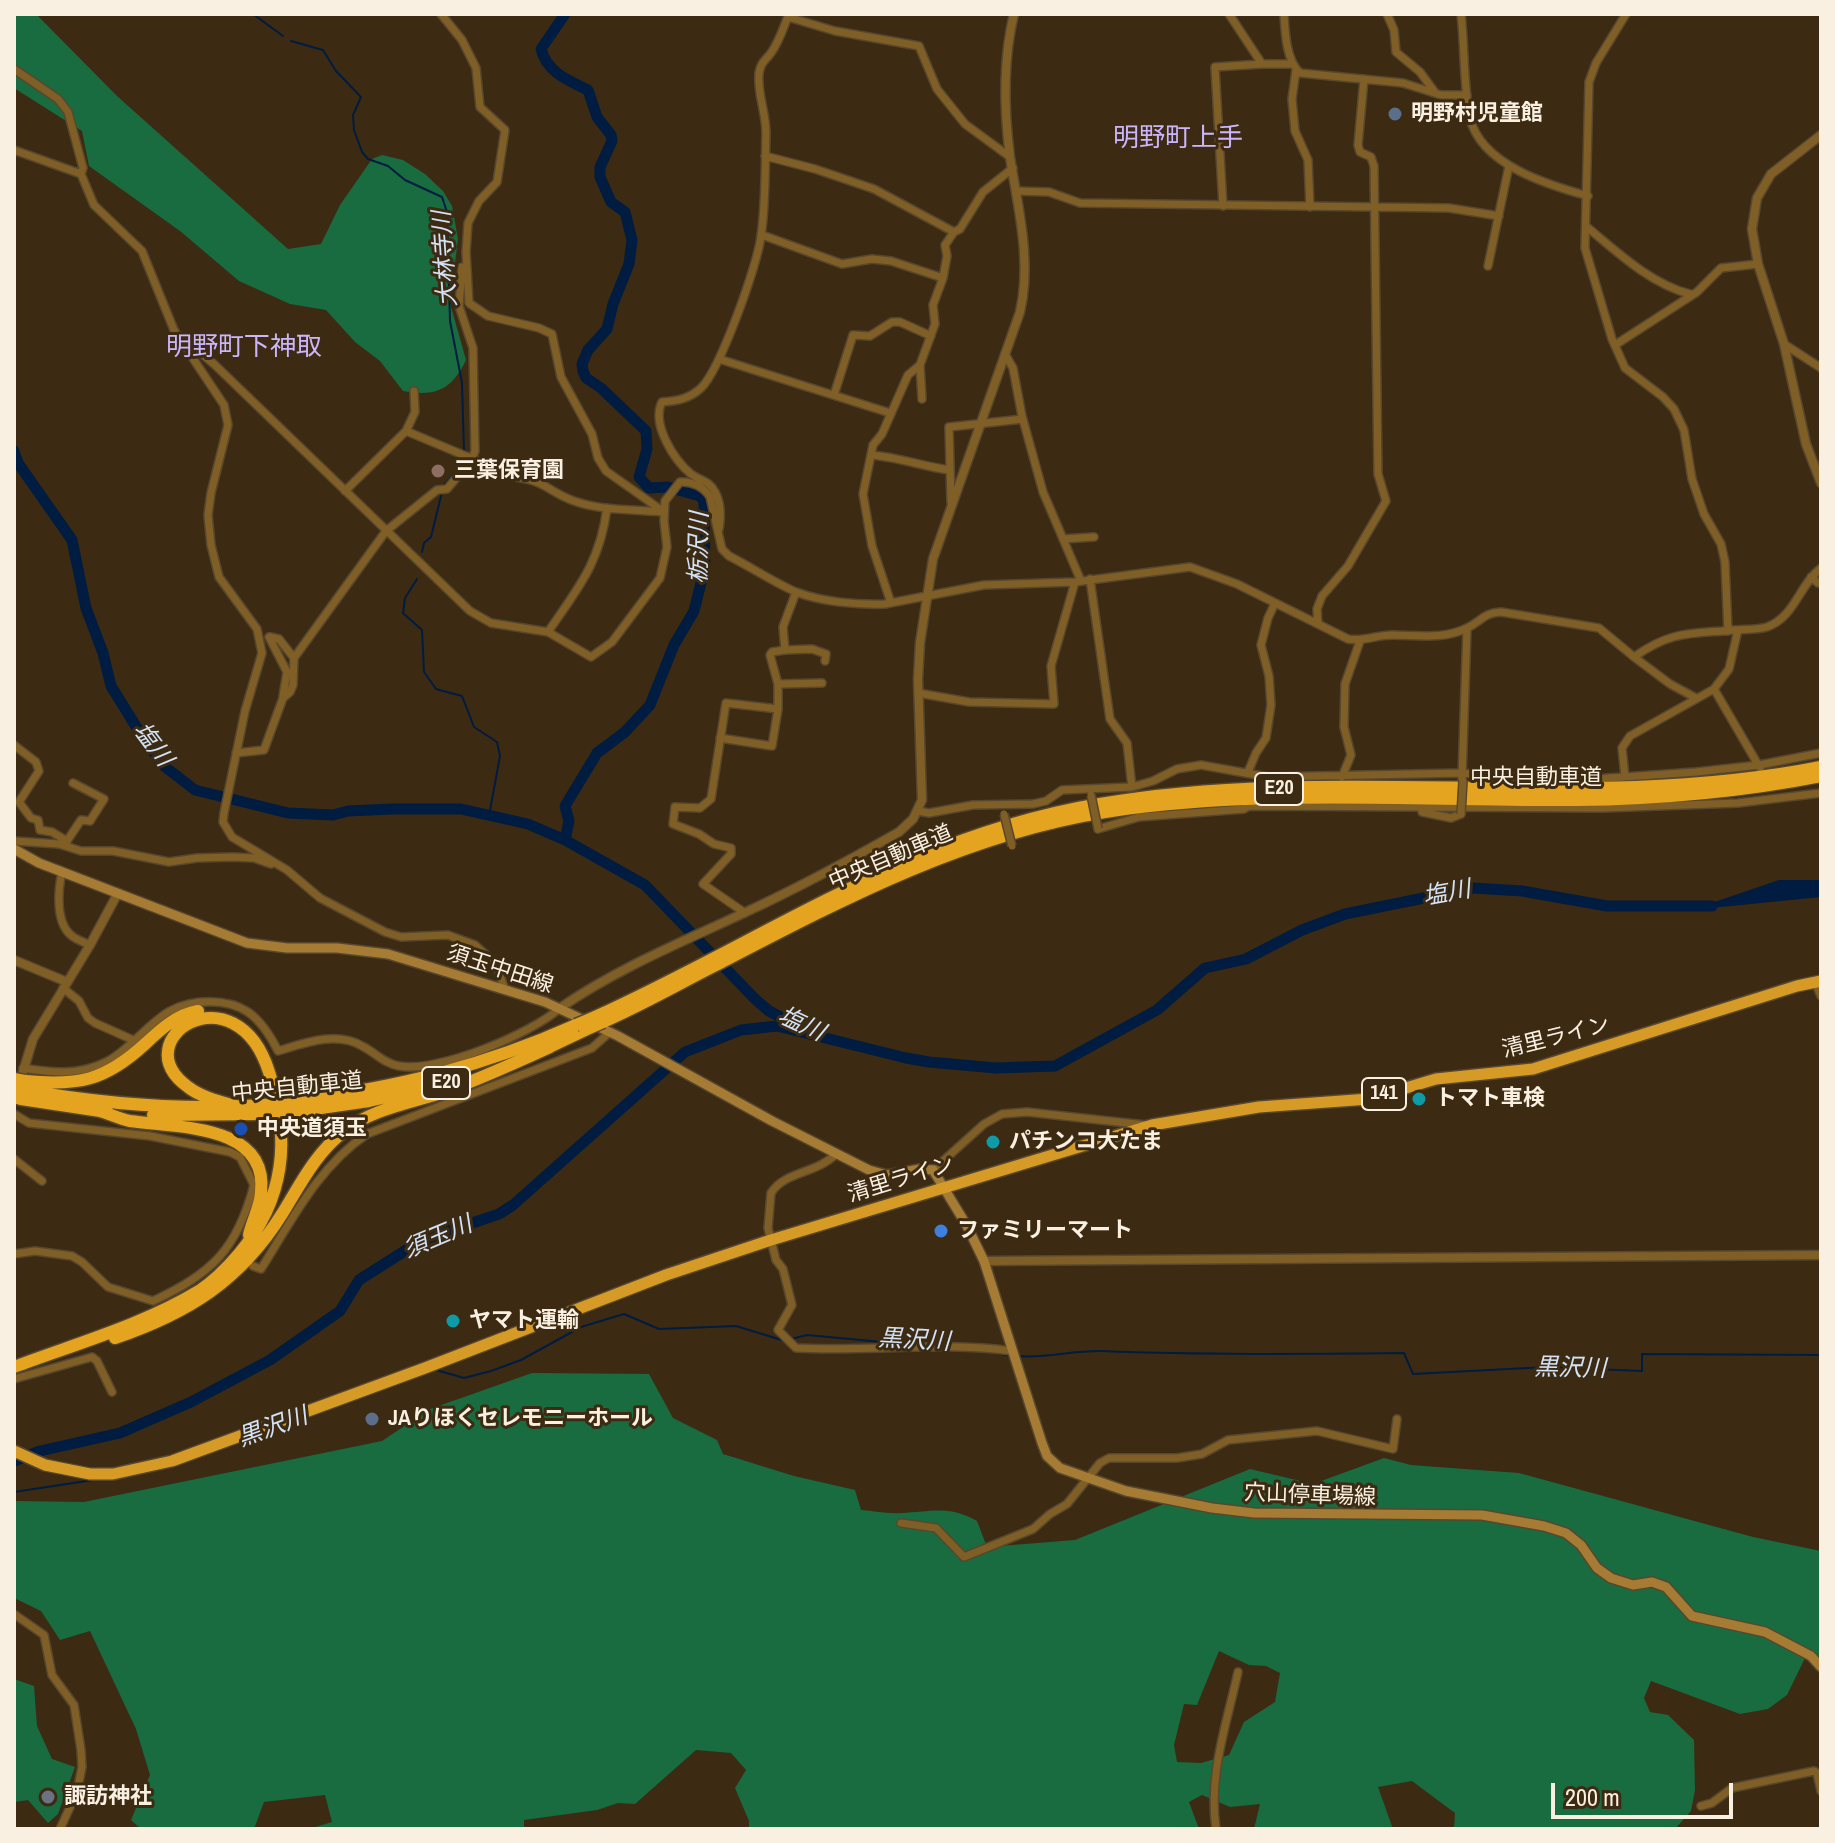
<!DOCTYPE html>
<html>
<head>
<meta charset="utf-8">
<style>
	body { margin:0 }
	#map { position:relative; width:1835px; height:1843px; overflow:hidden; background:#3c2b12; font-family:"Archivo Narrow",sans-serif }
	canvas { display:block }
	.frame { position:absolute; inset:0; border:16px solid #faf0e1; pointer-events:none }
	.scale { position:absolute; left:1551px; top:1783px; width:182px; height:36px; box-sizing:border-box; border:4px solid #faf0e1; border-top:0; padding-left:10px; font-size:24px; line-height:28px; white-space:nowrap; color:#faf0e1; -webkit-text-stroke:6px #3c2b12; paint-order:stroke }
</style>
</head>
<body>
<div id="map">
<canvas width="1835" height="1843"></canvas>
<div class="frame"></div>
<div class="scale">200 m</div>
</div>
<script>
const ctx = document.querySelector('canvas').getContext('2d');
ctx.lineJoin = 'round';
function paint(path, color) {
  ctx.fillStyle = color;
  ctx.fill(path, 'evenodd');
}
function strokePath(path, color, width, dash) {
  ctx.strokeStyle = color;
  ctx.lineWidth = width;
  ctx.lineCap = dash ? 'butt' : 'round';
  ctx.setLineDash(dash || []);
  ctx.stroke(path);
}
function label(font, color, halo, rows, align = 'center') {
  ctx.font = font + ' "Archivo Narrow","Noto Sans JP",sans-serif';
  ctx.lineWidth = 6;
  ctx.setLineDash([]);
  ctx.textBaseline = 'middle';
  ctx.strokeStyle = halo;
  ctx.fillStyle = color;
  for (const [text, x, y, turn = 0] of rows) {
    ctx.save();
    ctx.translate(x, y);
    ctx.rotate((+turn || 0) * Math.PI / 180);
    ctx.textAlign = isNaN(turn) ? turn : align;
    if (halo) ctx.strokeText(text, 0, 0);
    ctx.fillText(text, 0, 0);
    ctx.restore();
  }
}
paint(new Path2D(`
	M14,14H36L117,96L288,249L321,244L340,205L372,159L382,155L403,160L425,174L443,191L452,206L458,239L450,303L466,360C452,390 435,397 403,391L380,361L355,342L326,310L290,304L239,281L180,231L89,166L82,131L14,88Z
	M532,1373L649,1374L673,1418L717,1440L723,1454L794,1476L855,1490L861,1510C874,1511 888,1514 901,1513C932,1512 948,1505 977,1521L987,1547L1075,1540L1250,1469L1313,1484L1384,1458L1411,1465L1519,1473L1753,1537L1821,1551V1662L1806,1656L1787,1695L1768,1709L1740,1714L1651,1681L1644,1698L1650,1712L1668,1715L1694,1740L1695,1790L1691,1811L1675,1829H1454L1455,1813L1412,1781L1378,1787L1393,1829H1254L1260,1804L1230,1807L1202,1795L1189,1802L1199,1829H749V1821L735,1788L746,1770L731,1753L696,1750L635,1804L618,1803L597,1810L524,1820V1829H309L332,1822L325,1795L264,1802L254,1829H141L131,1820L150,1775L136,1729L90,1631L60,1640L41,1611L14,1598V1501L84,1502L382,1441L430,1409ZM1219,1651L1249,1665L1266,1666L1280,1673L1275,1702L1244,1722L1229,1755L1201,1763L1177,1762L1174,1745L1184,1704L1197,1705Z
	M14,1679L34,1686L37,1726L52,1759L75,1767L58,1814L48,1823L28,1800L15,1802L14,1806Z`), '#196b40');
paint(new Path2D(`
	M1779,880H1821V897L1691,910Z`), '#001c40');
strokePath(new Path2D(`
	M253,14L283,36
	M291,41L323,50L336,71L361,97L353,115L354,130L362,152L368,159L388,166L405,180L442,197L447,212L450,321L462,383L464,452
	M444,485L461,466L462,458
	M422,552L424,543L431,537L442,492
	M417,579L405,598L403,613L422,630L424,672L436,689L462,696L474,727L497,742L500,756L489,816
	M791,1339L807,1335L904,1344
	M997,1353L1010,1356
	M1016,1356C1046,1359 1072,1350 1102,1351C1202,1355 1303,1354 1404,1353L1413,1374L1547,1367L1642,1371V1354L1821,1355
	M436,1370L464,1378L491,1371L521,1360L581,1327L624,1314L659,1329L736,1326L785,1341
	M218,1450L404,1382
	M14,1492L100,1479`), '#001c40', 2);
strokePath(new Path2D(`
	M14,451L18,463L72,540L86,608L103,653L111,686L145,741L164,766L195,790L288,813L333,815L348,811L392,809H461L528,824L565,840L645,885L755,999L769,1011L798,1026
	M565,840L569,821L565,806L597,753L625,732L650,705L674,645L694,611L705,567L704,501L700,496L668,487L649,488L639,477L647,449L646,431L601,388L586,378L583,371L582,364L588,350L607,329L613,304L629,264L632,240L625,212L611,202L600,177V167L612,141L611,135L597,117L588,90C567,80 547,72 541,49L565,14
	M14,1461L40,1451L120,1433L191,1402L270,1360L340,1311L359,1280L422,1240L499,1214L513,1205L685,1052L741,1030L777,1026L906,1058L929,1062L996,1068L1055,1066L1157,1010L1205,968L1246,959L1302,930L1345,914L1473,888L1522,891L1607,906H1712`), '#001c40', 11);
const minor = new Path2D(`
	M441,14L462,40L476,68L480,107L505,130L497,182L479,201L468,223L466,252L469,303L488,316L539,328L552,334L561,377L592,434L598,458L606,471L664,512
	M1229,14L1262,64H1293
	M1284,14C1285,32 1286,60 1300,73L1403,83L1441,95H1467
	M1387,14L1394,30L1396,52L1420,72L1434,91
	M1461,14C1465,48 1463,84 1470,118C1481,165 1548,185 1588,196
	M1626,14L1596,63L1589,82L1585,248L1612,339L1625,368L1663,397L1674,409L1684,430L1692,479L1704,514L1721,544L1725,562L1728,631
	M788,17L835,31L919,46L937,89L965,124L1010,157
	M14,69L58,99L68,112L83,168L81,174L94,205L142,251L174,330L224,405L228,425L211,493L208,515L211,545L219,577L257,629L262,653L245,711L224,813L223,822L232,837L287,870L320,898L385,932L401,937L448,935L475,945L496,964L505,990
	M1296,70L1292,99L1295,131L1308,160L1310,207
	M14,150L81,174
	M765,156L815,169L874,189L954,232
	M1016,191L1049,192L1080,203L1449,208L1499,216
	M1223,206L1215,67L1262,64
	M1587,227C1617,252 1651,284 1690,294
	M762,235L842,264L872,259L891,261L943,278
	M1488,266L1509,166
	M181,342L195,348L215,365L470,611L491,623L548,632L591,657L612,642L660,578L667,547L664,521L665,501L680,482C692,481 704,487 710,497L722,549L729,556C751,567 773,582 796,592C822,602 858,605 885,604L984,585L1075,582L1190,567L1237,584L1348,639C1363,642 1376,635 1392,635C1417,635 1443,640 1467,628C1482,621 1483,613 1501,612L1599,628L1634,657C1672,630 1692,634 1735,630C1745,629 1757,630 1767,627C1795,617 1799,585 1821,568
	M1784,344L1821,368
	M1615,345L1697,292L1721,268L1758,264
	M1005,354L1013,368L1022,416L1043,492L1081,581
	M719,359L890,413
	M834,395L853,335L870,336L892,322H900L931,336
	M922,399L920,365L935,324L933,305L943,278L947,256L945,245L954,232L960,229L983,192L1013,168
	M406,431L516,477C546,481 549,492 574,501C602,511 632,509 662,512
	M871,455C897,457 922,466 949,470
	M345,491L406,431L415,412L414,391
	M951,502L949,427L1023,419
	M719,529C721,517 721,503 715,492C709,480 700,481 691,474C674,460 651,424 662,402C677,401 689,399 701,388C720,370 758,264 761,236C766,203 765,167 766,133C766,112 757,94 759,73C761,62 765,61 771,53C779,42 784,26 789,14
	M1063,539L1094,537
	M1811,577L1818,583L1821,582
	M1090,579L1110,719L1127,743L1132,787
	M891,603L872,546L863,494L873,445L882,434L908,375L920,365
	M1318,624L1317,609L1322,596L1348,566L1386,501L1378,474L1374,166L1371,157L1360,152L1358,145L1364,79
	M1738,630L1729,669L1714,689L1760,768
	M548,632C578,588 600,563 607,508
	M269,637L287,672L283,696
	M270,637L279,639L294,658
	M785,650L812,649L826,654L825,661
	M1634,657L1670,684L1696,698
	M778,684L822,683
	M918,693L969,702L1054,704L1051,666L1075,582
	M720,738L772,746L778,709V684L770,655L772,652L785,650L783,627L796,592
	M14,745L36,762L39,771L19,802L31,818L38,820L40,830L52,832L67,841L66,846
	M236,753L264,750L283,698L290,692L293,685L294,658L386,531L437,490L447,489L472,459L475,451L473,348L459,306L462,267
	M1248,772L1256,753L1266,738L1271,705L1269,676L1261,645L1268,618L1275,603
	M1342,777L1351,755L1344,727L1345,684L1360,641
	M1625,777L1622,748L1630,736L1714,689
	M1462,778L1467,628
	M1421,806L1422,812L1451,818L1461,814
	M918,811L929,813L973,805L1033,804L1046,801L1062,790L1132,787L1153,781L1177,769L1201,765L1268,777L1462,773L1566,781L1696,772L1759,765L1821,753
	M1098,829L1139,817L1244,809L1249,806L1603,808L1738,803L1821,793
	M14,841L59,844L81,851H113L169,862L197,858L233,857L254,858L271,864
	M67,841L81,820L90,821L104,799L73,783
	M62,872C58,890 55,923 72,936C77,940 84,942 90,945
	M745,913L703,884L731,854V848L714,844L699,834L673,824L675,807L700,808L711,799L726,703L778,709
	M1815,982L1821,996
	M63,988L79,1001L88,1018L95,1023L133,1040
	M23,1068C53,1073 79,1076 108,1061C131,1049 147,1024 170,1011C192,999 227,998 248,1012C261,1021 271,1037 278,1051C305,1043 336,1031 362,1046C376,1053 383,1063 399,1066C438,1073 531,1034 560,1008
	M14,1114L29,1123L150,1136L230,1152L240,1157L254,1185C237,1250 212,1273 153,1301L108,1287L82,1262L72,1256L35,1251L14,1254
	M836,1154C816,1174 785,1171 771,1193L768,1228L776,1260L783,1269L792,1305L778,1330L796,1348C868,1352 941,1341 1012,1351
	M14,1159L42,1181
	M933,1170L984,1124L1002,1114L1027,1112L1146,1125
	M253,1266L261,1269C292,1220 318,1167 367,1134L592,1048L610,1032
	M14,1379L92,1357L97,1361L112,1392
	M901,1523L936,1528L964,1557L1033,1529L1050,1514L1067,1504L1100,1463L1109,1458H1177L1202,1454L1228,1440L1317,1431L1393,1449L1397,1419
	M14,1614L44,1635L52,1675L74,1705L81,1750L82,1767L77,1792L60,1829
	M1701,1806L1712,1803L1732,1788L1814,1771L1817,1773L1821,1791
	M1216,1829C1208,1775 1227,1723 1238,1672`);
const tertiary = new Path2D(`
	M1821,135L1771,174L1757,198L1752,229L1758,264L1784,344L1806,444L1821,483
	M14,960L67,982
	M560,1008C618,968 682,942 746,912C798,888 848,861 899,832L913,819L922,800L918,679L920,643L933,559L1020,312C1032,261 1018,208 1010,157C1004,111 1003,59 1014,14
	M20,1082L33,1039L90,945L118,893
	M984,1261L1821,1255`);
const secondary = new Path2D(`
	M14,849L39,863L247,943L287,948H337L388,954L545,1002L618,1036L772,1121L869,1170L887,1175L920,1169L933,1170L967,1226L984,1261L1042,1443L1047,1456L1060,1468L1126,1491L1212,1508L1254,1513L1482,1515L1544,1526L1566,1533L1581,1545L1597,1568L1611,1578L1633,1585L1652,1582L1666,1587L1692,1616L1765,1632L1811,1656L1821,1667`);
const trunk = new Path2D(`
	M14,1451L45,1465L90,1474H113L172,1461L425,1368L666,1275L771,1240L1152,1125L1259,1107L1369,1099L1436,1079L1533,1069L1797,986L1821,981`);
const motorway = new Path2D(`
	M595,1017C767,939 908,836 1100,804C1338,763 1582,814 1821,767
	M603,1022C644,1004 682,982 722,962C845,898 967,834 1105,812C1260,788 1418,801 1575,800C1657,799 1740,792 1821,776
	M545,1049L585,1030
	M25,1081C78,1086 105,1081 145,1044C161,1029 176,1015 198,1011
	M23,1090C103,1104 183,1111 264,1105
	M21,1099L107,1112
	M299,1100C399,1087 484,1066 576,1025
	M100,1111C110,1114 120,1119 130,1121C175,1128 269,1123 261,1193C260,1207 252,1221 249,1235
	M300,1111L369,1101L444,1084
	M153,1115L266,1114
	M115,1338C188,1313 240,1281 282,1214C300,1185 315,1154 343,1132C371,1109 410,1103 444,1092C480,1079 515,1063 550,1047
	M14,1367C75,1344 143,1325 199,1291C213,1282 228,1267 239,1254C285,1199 291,1139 269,1072C236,967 122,1039 188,1087C202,1098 222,1102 239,1107`);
strokePath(minor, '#57472f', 10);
strokePath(tertiary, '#57472f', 11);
strokePath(secondary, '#57472f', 12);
strokePath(trunk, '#57472f', 14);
strokePath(motorway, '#57472f', 15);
strokePath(minor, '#805f26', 7);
strokePath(tertiary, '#805f26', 8);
strokePath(secondary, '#a67c34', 9);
strokePath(trunk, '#d69a26', 11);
strokePath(motorway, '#e5a41f', 12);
const minorBridge = new Path2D(`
	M1091,795L1098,829
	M1004,814L1012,846
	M1461,814L1463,781`);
const motorwayBridge = new Path2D(`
	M576,1025L595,1017
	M585,1030L603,1022
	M14,1079L25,1081
	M14,1088L23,1090
	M14,1097L21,1099
	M264,1105L299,1100
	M266,1114L300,1111`);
strokePath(minorBridge, '#57472f', 10, []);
strokePath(motorwayBridge, '#57472f', 15, []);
strokePath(minorBridge, '#805f26', 7);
strokePath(motorwayBridge, '#e5a41f', 12);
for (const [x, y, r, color] of [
	[1395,114,8,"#5c6f8a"],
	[438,471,8,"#8d6e63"],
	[1419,1099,8,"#0f9aa8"],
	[241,1129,8,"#1a4fb4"],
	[993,1142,8,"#0f9aa8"],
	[941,1231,8,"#3f7fe0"],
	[453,1321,8,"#0f9aa8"],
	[372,1419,8,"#5c6f8a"],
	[48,1797,8,"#6b7280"]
]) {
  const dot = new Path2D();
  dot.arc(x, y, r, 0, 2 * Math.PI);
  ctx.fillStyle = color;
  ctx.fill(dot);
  strokePath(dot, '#3c2b12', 3);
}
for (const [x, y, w] of [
	[1279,789,48],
	[446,1083,48],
	[1384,1094,44]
]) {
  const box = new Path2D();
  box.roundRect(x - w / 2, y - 16, w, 32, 6);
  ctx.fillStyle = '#3c2b12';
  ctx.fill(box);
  strokePath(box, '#faf0e1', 2);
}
label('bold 20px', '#faf0e1', null, [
	["E20",1279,789],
	["E20",446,1083],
	["141",1384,1094]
]);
label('bold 22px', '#faf0e1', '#3c2b12', [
	["明野村児童館",1411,114],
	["三葉保育園",454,471],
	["トマト車検",1435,1099],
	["中央道須玉",257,1129],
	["パチンコ大たま",1009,1142],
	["ファミリーマート",957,1231],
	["ヤマト運輸",469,1321],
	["JAりほくセレモニーホール",388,1419],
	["諏訪神社",64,1797]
], 'left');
label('22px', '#faf0e1', '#3c2b12', [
	["中央自動車道",1536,778],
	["中央自動車道",891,858,-23],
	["須玉中田線",500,970,18],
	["清里ライン",1556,1038,-14],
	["中央自動車道",297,1088,-6],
	["清里ライン",901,1180,-17],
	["穴山停車場線",1310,1496,2]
]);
label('italic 24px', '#d3e2f6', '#3c2b12', [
	["大林寺川",446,259,-94],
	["栃沢川",700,548,-89],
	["塩川",152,745,53],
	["塩川",1447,894,-10],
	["塩川",801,1025,25],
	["須玉川",438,1238,-23],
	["黒沢川",914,1341,3],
	["黒沢川",1570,1369,1],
	["黒沢川",273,1428,-20]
]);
label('26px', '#cbb5fc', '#3c2b12', [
	["明野町上手",1178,139],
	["明野町下神取",244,348]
]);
</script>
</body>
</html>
